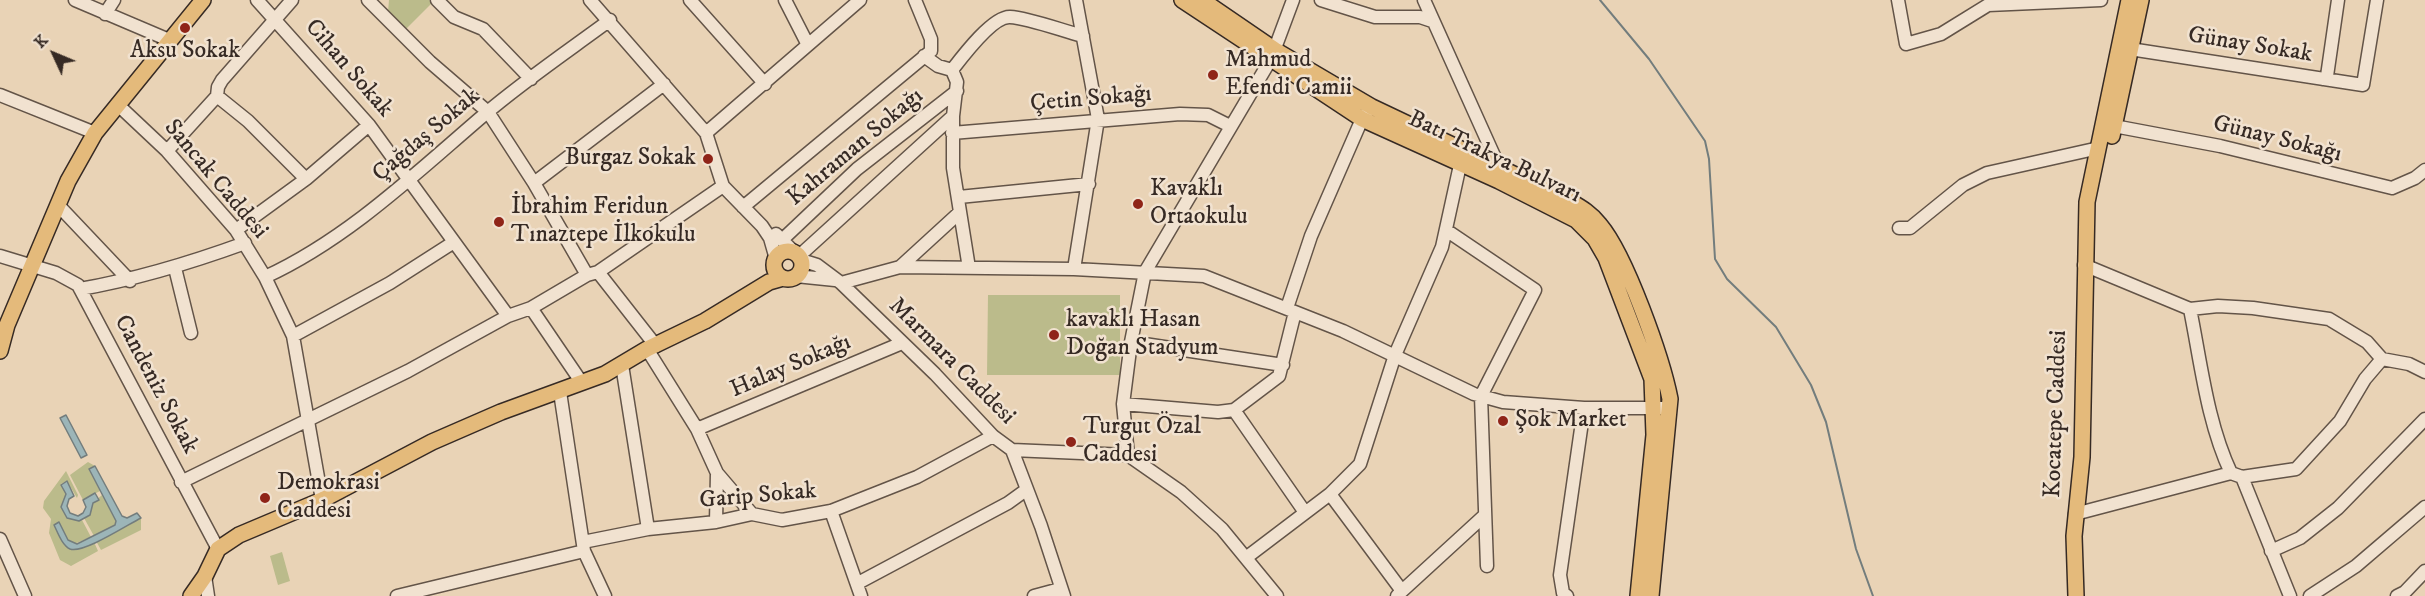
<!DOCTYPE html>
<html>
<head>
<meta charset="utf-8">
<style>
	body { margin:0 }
	#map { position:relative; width:2425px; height:596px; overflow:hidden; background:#e9d3b6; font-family:"IM FELL DW Pica",serif }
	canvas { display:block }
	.north { position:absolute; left:24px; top:24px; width:60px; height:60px; -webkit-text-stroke:4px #f1e2d0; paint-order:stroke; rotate:314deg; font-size:16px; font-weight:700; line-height:24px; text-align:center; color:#362a24 }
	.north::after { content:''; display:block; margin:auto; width:21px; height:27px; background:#362a24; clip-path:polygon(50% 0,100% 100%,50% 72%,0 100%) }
</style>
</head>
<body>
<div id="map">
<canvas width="2425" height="596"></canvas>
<div class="north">K</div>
</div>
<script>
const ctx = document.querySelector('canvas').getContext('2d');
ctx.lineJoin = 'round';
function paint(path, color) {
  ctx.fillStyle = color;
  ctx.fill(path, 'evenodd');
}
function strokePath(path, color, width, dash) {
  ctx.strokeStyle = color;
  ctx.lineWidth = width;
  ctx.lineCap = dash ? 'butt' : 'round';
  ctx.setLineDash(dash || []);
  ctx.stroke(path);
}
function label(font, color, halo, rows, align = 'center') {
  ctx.font = font + ' "IM FELL DW Pica",serif';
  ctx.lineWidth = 5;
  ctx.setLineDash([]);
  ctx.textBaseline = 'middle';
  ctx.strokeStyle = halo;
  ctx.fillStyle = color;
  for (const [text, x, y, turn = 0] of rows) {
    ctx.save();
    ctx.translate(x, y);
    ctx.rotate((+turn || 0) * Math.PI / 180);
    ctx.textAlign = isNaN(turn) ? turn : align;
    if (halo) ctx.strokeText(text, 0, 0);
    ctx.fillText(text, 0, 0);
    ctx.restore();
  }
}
paint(new Path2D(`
	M389,0H429L432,3L405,30L388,12Z
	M988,295H1120V375H987Z
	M88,462L95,466L89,470L100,491L83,500L70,475Z
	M66,471L78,495L77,498L67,481L61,484L67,494L61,507L79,521L82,520L91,537L74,544L68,540L59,522L64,544L82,548L94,542L98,551L71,566L60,560L49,533L51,519L43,508L44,501Z
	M102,495L116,521L115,525L94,536L84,518L90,515L93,503Z
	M141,518V530L101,550L96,541Z
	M282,552L290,581L278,585L270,556Z`), '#bbbb8b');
const water = new Path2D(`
	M66,415L87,455L81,458L60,418Z
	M95,466L122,516L127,518L137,513L141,518C127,525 83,554 70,549C62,545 58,533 54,525L59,522L68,540L77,544L115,525L116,521L89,469Z
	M67,481L74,496L69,499L67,506L70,513L78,516L83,513L86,507L83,500L95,493L99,500L93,503L90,515L79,521L67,518L61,507L66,494L61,485Z`);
paint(water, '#9cb5b8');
strokePath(water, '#737d7d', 1.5);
strokePath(new Path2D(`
	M1600,0L1649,59L1705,141L1709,159L1715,259L1727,279L1776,327L1811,385L1826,422L1856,549L1873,596`), '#737d7d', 2);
const minor = new Path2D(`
	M75,0L169,40
	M257,0L369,125L508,316
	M368,0L430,62L488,112L534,183L587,275
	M437,0L454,17L483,29L531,79
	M590,0L706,133L723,186L762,226L770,238L776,259
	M690,0L765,84
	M785,0L808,45
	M1321,0L1375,17H1420L1432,21
	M1424,0L1500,169
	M1898,0L1906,44L1941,34L1988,5L2101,0
	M105,14L114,0
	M2130,49L2363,85L2377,0
	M924,56L938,66L952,70L957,82L953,116V168L969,268
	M952,70C962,57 993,16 1010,17C1029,18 1063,31 1083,36
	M2323,79L2327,76L2338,0
	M0,95L95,133
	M217,96L248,121L306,179
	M117,104L167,151L236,230L265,277L293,336L322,500
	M2114,126L2220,146L2392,188L2415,178L2425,170
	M706,133L860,0
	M952,133L1180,114L1208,115L1230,126
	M167,151L217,96L218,87L222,80L292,0
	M534,183L664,84
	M959,197L1089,184
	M58,205L130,281
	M743,207L931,51V39L915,0
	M1899,228H1910L1963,185L1987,173L2099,148
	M236,230L306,179L369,125
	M1446,230L1535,290L1481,396L1487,566
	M776,234L795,253
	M783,239L857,169L957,91
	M0,256L56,273L78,285L218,549
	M799,256L953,116
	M801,260L817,265L841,283L935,374L993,436L1012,450L1128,455L1181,492L1222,529L1277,596
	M2084,265L2190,309L2218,306L2253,308L2329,319L2367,342L2382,359
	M900,267L959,213
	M175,268L191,333
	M1074,269L1098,119L1076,0
	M598,272L656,346
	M796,276L835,280
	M265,277C348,239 417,172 485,114C525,80 568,51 610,20
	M841,283L900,267L1074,269L1204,276L1343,331L1474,394L1503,402L1584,408H1669
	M80,289C138,279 190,263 245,243
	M531,308L582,383
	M1287,308L1311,236L1362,119L1367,112
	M2190,309C2201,363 2207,422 2231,473
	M293,336L390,283L454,242
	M1131,342L1283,365
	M647,349L697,429L717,473L716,522
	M622,365L648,529
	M560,392L584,551L605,596
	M1123,404L1218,412L1234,410L1279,376L1295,312
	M1234,410L1304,511
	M697,429L902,343
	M1012,450L1041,526L1064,596
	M1128,455L1123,404L1131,342L1145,272L1271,59L1293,0
	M717,473L752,514
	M2242,477L2290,596
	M181,482L408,371L508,316L531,308L587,275L598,272L723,186
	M1330,494L1402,591L1397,596
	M831,511L861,596
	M2075,514L2231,473L2242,477L2296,469L2340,421L2365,379L2382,359L2409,364L2425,372
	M0,539L25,596
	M583,542L648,529L716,522L752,514L782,520L831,511L917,477L993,436
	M2271,551L2300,538L2338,508L2425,419
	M1247,557L1330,494L1360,464L1395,355L1442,247L1460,165
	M205,576L208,596
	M858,583L1008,503L1026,490
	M1402,591L1485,515
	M397,596L584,551
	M1034,596L1060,589
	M1567,596L1563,593L1560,575L1584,408
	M2310,596L2356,566L2425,507
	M2397,596L2405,592L2425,571`);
const major = new Path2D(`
	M1182,0L1362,119L1499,181L1576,220L1595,239L1606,258L1652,379L1654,435L1638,596
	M1202,0L1275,50L1372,107L1568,200C1580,207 1591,213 1600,225C1626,256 1662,358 1670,399L1651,596
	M2112,136L2141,0
	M774 265a14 14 0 1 1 28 0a14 14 0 1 1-28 0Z
	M0,351L7,325L68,181L95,133L203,0
	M191,596L205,576L218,549L239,535L322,500L432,442L501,412L605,374L647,349L705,321L769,282L783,278
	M2076,596L2074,536L2082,457L2087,202L2129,0`);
strokePath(minor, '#635448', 15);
strokePath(major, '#362a24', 18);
strokePath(minor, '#f1e2d0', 12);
strokePath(major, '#e4ba7b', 15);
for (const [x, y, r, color] of [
	[185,28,6,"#8f2418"],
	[1213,75,6,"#8f2418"],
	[708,159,6,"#8f2418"],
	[1138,204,6,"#8f2418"],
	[499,222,6,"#8f2418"],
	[1054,335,6,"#8f2418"],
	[1503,421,6,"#8f2418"],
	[1071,442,6,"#8f2418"],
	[265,498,6,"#8f2418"]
]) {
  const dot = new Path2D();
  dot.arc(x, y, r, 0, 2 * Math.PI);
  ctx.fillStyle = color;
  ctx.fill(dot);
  strokePath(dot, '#f1e2d0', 2);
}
label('24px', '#362a24', '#f1e2d0', [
	["Günay Sokak",2250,46,9],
	["Cihan Sokak",348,69,49],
	["Çetin Sokağı",1091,100,-5],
	["Çağdaş Sokak",427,136,-40],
	["Günay Sokağı",2277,140,14],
	["Kahraman Sokağı",856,148,-40],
	["Batı Trakya Bulvarı",1494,158,25],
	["Sancak Caddesi",215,180,50],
	["Marmara Caddesi",951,362,45],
	["Halay Sokağı",791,367,-23],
	["Candeniz Sokak",155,385,62],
	["Kocatepe Caddesi",2057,414,-88],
	["Garip Sokak",758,497,-5]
]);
label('24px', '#362a24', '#f1e2d0', [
	["Aksu Sokak",185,52,"center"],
	["Mahmud",1225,61],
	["Efendi Camii",1225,89],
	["Burgaz Sokak",696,159,"right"],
	["Kavaklı",1150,190],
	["Ortaokulu",1150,218],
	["İbrahim Feridun",511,208],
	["Tınaztepe İlkokulu",511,236],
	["kavaklı Hasan",1066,321],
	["Doğan Stadyum",1066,349],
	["Şok Market",1515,421],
	["Turgut Özal",1083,428],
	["Caddesi",1083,456],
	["Demokrasi",277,484],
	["Caddesi",277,512]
], 'left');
</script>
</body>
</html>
